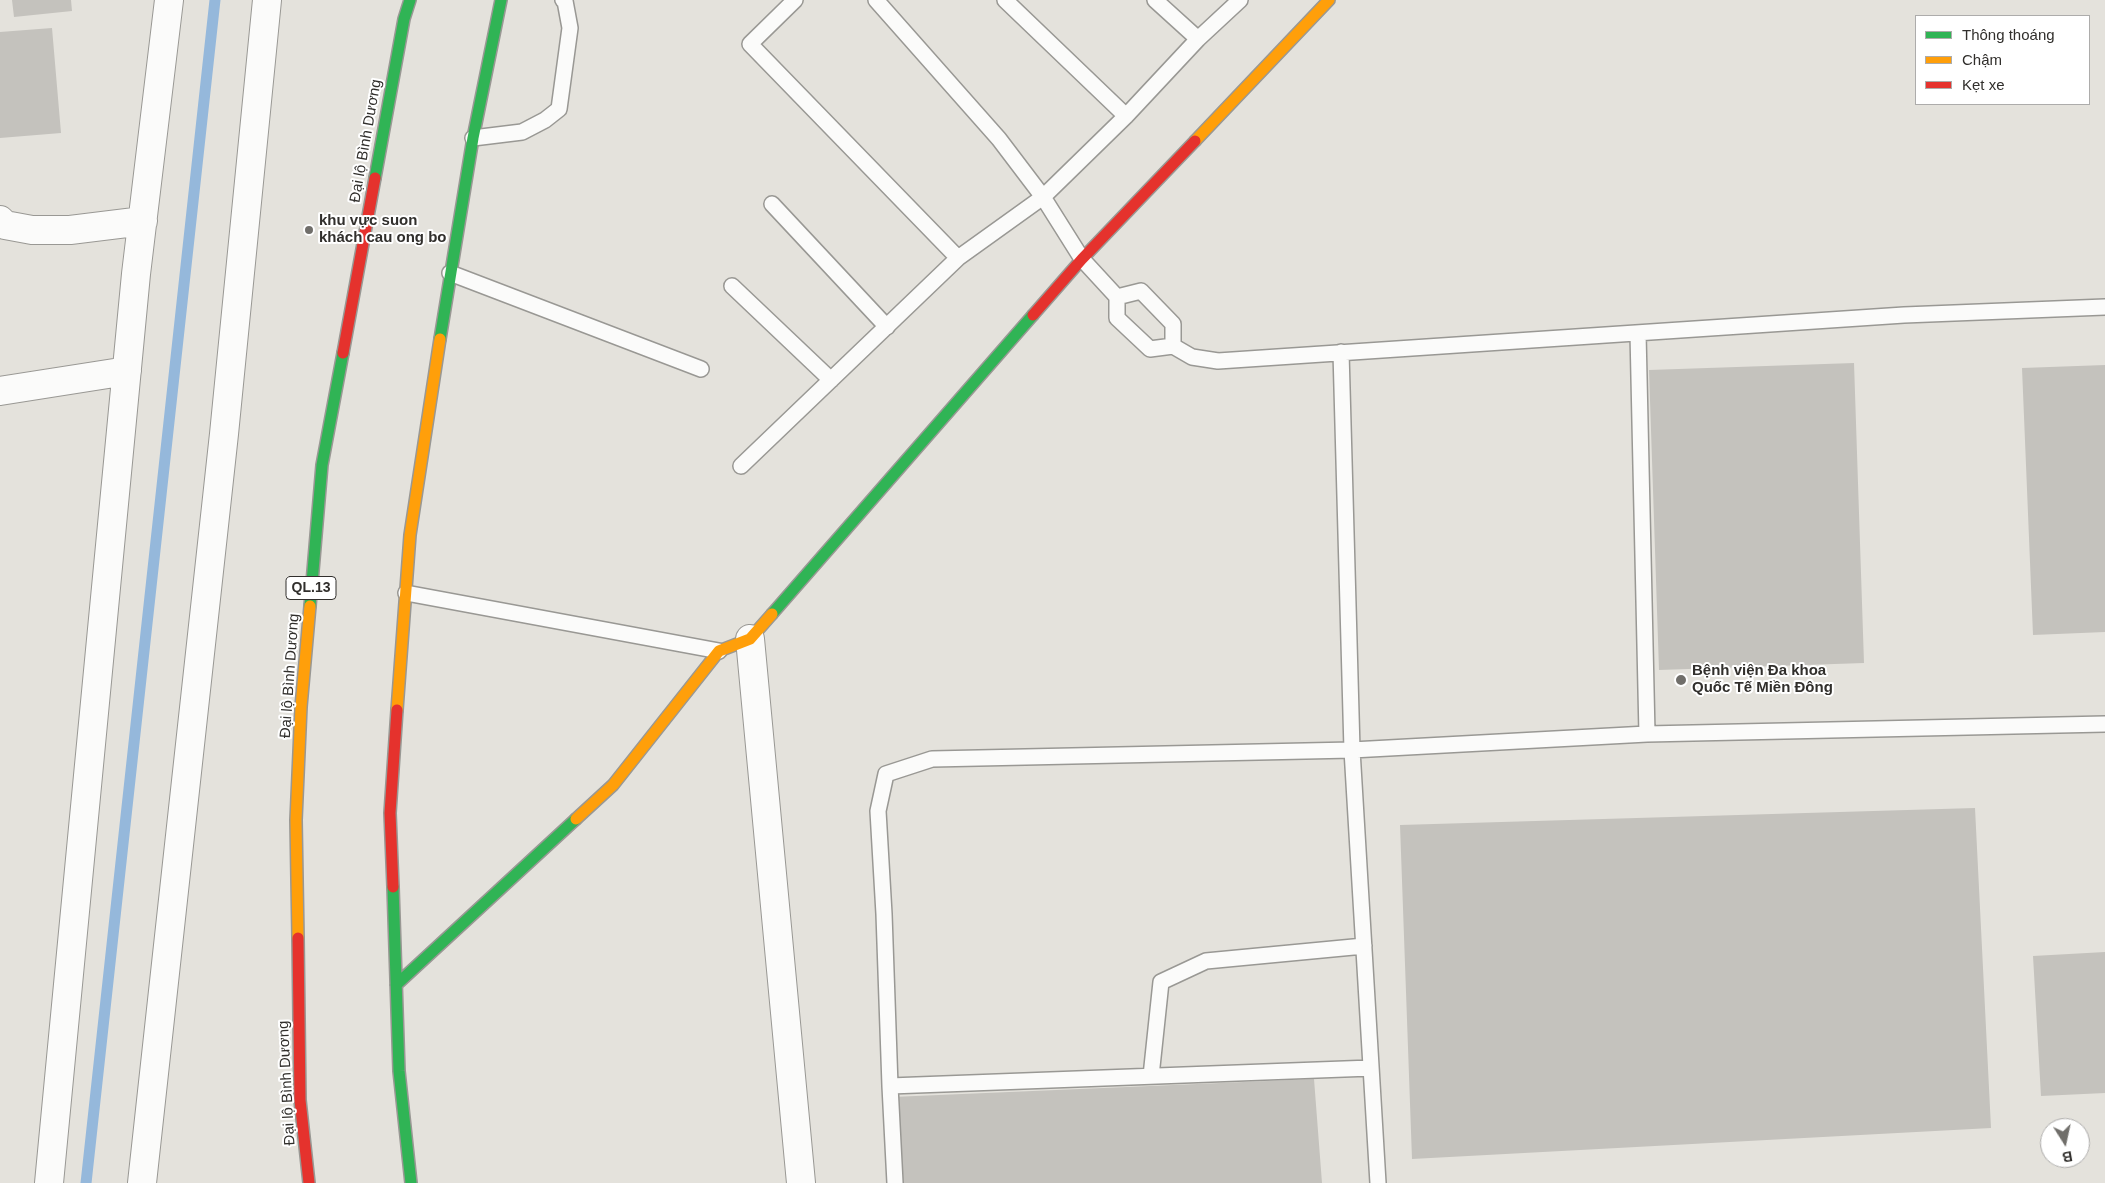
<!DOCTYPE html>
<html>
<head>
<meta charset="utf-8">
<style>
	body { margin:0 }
	#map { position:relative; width:2105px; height:1183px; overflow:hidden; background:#e4e2dc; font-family:Arial,sans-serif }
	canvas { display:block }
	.legend { position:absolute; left:1915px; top:15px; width:175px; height:90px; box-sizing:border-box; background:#fff; border:1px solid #adacab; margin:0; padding:6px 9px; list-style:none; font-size:15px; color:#312f2c }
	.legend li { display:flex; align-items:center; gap:10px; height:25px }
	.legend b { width:25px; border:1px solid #adacab }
	.north { position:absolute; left:2040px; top:1118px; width:50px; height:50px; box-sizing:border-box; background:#fff; border:1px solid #adacab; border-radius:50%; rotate:170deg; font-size:14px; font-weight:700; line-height:20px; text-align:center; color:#312f2c }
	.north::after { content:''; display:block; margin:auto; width:18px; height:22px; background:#706e6a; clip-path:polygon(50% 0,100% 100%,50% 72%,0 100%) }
</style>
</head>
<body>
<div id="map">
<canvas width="2105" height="1183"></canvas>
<ul class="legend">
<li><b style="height:6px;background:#30b455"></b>Thông thoáng</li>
<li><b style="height:6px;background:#ff9f0a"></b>Chậm</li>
<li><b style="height:6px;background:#e5322d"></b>Kẹt xe</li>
</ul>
<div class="north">B</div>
</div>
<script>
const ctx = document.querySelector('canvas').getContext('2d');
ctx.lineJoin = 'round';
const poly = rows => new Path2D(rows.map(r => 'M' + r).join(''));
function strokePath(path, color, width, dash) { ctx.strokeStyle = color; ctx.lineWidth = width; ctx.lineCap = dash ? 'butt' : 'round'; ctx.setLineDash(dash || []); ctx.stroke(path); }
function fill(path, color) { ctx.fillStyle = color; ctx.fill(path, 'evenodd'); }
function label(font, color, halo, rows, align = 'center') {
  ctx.font = font + ' Arial,sans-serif'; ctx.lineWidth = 4; ctx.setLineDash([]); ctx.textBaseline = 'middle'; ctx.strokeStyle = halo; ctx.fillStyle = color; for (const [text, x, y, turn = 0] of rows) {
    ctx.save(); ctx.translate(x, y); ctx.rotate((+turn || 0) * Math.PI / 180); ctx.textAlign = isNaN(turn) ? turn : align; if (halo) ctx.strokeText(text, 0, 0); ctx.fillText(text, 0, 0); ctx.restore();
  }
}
const stream = poly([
	[86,1183,215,0]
]);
const building = poly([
	[12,0,71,0,72,11,14,17],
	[52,28,61,133,0,138,0,32],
	[1854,363,1864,663,1659,670,1649,370],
	[2105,365,2105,632,2033,635,2022,368],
	[1975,808,1991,1128,1412,1159,1400,825],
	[2105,952,2105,1093,2041,1096,2033,956],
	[1314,1079,1322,1183,895,1183,892,1097]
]);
const lane = poly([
	[795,0,750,44,958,258],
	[876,0,999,139,1043,197,1082,259,1117,297,1117,318,1150,349,1173,346,1192,357,1218,361,1904,315,2105,307],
	[1005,0,1126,116],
	[1155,0,1198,39],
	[473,138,522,132,545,120,559,109,570,28,565,1,563,0],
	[772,204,887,327],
	[450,273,701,369],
	[732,286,831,380],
	[1117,297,1141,291,1173,324,1173,346],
	[1638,333,1647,734],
	[1341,352,1352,750,1378,1183],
	[741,466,958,258,1043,197,1126,116,1198,39,1240,0],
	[406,593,719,651],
	[1151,1076,1161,982,1206,961,1364,946],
	[890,1086,884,914,878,811,886,774,932,759,1352,750,1647,734,2105,724],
	[895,1183,890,1086,1371,1068]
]);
const street = poly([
	[0,220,5,225,32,230,70,230,143,221],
	[0,391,127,371],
	[750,639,801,1183],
	[49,1183,136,274,169,0],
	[142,1183,224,434,267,0]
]);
const fast = poly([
	[375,178,404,19,410,0],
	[440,339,473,138,501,0],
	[310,606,322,465,343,353],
	[772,614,1033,315],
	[393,887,399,1071,411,1183],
	[396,985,576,819]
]);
const slow = poly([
	[1195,141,1329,0],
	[397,710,410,535,440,339],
	[576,819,613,785,719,651,750,639,772,614],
	[298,938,296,820,301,707,310,606]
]);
const jam = poly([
	[1033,315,1082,259,1195,141],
	[343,353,375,178],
	[393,887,390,813,397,710],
	[298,938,300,1100,309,1183]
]);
const markers = [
	[309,230,5,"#706e6a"],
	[1681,680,6,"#706e6a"]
];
const shields = [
	[311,588,50]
];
const shieldNames = [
	["QL.13",311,588]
];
const streetNames = [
	["Đại lộ Bình Dương",366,141,-80],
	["Đại lộ Bình Dương",290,676,-86],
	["Đại lộ Bình Dương",287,1083,-93]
];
const poiNames = [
	["khu vực suon",319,221],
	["khách cau ong bo",319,238],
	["Bệnh viện Đa khoa",1692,671],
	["Quốc Tế Miền Đông",1692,688]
];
strokePath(stream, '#95b8db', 11);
fill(building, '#c4c2bd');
strokePath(lane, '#999894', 18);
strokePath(street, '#999894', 30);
strokePath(fast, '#999894', 14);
strokePath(slow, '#999894', 14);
strokePath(jam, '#999894', 14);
strokePath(lane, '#fbfbfa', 15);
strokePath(street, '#fbfbfa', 28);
strokePath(fast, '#30b455', 11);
strokePath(slow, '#ff9f0a', 11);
strokePath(jam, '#e5322d', 11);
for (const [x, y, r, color] of markers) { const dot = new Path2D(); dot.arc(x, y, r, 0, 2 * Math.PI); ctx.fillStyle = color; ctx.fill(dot); strokePath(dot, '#fff', 2); }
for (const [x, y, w] of shields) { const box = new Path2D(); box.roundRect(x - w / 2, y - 11.5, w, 23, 4); ctx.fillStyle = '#fff'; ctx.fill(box); strokePath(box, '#312f2c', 1); }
label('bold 14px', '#312f2c', null, shieldNames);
label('15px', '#312f2c', '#fff', streetNames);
label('bold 15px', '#312f2c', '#fff', poiNames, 'left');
</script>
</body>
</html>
